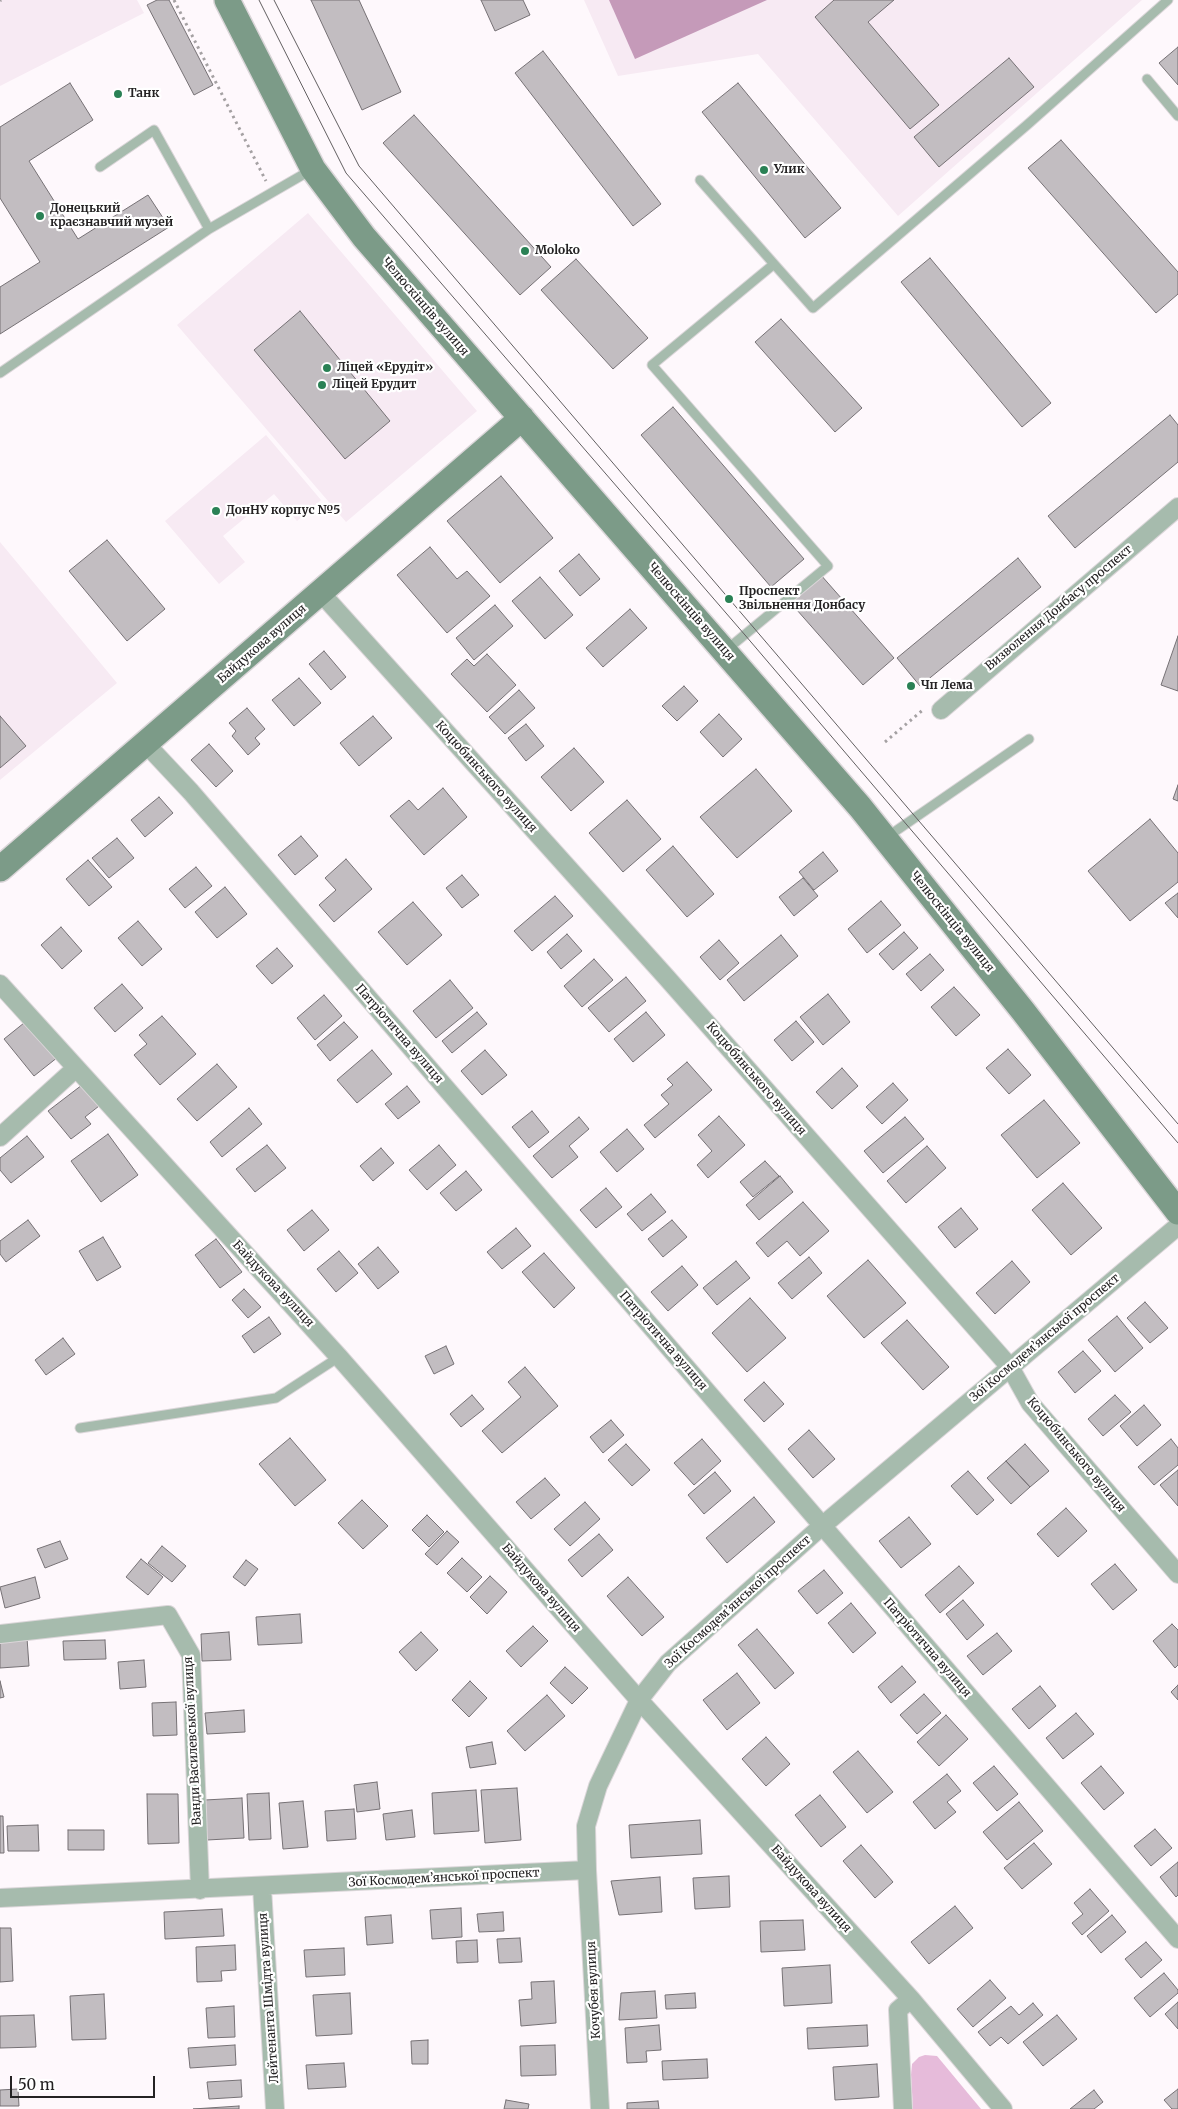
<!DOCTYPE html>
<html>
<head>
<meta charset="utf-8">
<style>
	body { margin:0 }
	#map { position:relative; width:1178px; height:2109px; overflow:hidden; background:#fef8fc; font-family:Merriweather,serif }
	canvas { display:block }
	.scale { position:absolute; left:10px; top:2076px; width:145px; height:22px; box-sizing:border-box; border:2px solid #242223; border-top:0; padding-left:6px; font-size:15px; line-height:18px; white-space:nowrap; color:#242223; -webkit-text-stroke:4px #fff; paint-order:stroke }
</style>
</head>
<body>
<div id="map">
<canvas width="1178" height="2109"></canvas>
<div class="scale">50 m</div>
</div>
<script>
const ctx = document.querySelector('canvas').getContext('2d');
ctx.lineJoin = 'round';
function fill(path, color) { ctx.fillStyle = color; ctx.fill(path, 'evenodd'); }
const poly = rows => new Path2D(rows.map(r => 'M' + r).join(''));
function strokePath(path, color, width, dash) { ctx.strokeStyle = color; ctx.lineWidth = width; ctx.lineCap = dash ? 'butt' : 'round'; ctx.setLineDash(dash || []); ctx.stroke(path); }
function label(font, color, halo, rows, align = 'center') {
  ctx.font = font + ' Merriweather,serif'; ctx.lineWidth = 4.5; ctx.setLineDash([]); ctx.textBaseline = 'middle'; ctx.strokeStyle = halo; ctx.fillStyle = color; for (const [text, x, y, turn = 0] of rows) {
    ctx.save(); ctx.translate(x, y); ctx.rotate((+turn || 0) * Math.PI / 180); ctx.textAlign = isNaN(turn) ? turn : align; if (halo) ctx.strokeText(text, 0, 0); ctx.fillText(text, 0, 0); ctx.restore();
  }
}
const built = poly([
	[0,0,137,0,144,13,0,86],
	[584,0,1142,0,898,216,758,54,618,76],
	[308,213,477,411,346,522,177,325],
	[266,435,321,500,297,521,274,494,223,536,245,562,219,584,165,521],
	[0,542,117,683,0,780]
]);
const green = poly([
	[925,2055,937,2056,981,2109,913,2109,911,2075,912,2064,919,2057]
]);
const water = poly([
	[609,0,767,0,635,59]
]);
const building = poly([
	[157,0,169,0,213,85,194,95,147,5,157,0],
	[311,0,359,0,401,92,362,110,311,0],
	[481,0,523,0,530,15,495,31,481,0],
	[834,0,894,0,868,22,939,105,910,129,815,17,834,0],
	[1178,47,1178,85,1159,63,1178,47],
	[543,51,661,204,633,226,515,73,543,51],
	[1009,58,1034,87,939,167,914,137,1009,58],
	[70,83,93,120,29,161,78,239,148,195,169,227,0,334,0,287,40,262,0,198,0,127,70,83],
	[738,83,841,208,805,238,702,112,738,83],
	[414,115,551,267,520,295,383,143,414,115],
	[1061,140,1178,272,1178,294,1156,313,1028,168,1061,140],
	[930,258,1051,403,1022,427,901,282,930,258],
	[576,259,648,338,613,369,541,290,576,259],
	[300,311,390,421,345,459,254,350,300,311],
	[781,319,862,408,835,432,755,342,781,319],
	[673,407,804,559,771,587,641,435,673,407],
	[1170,415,1178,425,1178,462,1075,548,1048,516,1170,415],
	[501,476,553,538,500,583,447,521,501,476],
	[107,540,165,609,127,641,69,571,107,540],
	[430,547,457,579,467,571,490,596,447,633,397,575,430,547],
	[579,554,600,579,580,596,559,571,579,554],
	[1018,558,1041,587,920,686,897,658,1018,558],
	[820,574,894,658,863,685,789,601,820,574],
	[540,577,573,615,545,639,512,601,540,577],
	[495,605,513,626,474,660,456,638,495,605],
	[630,609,647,628,603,667,586,648,630,609],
	[1178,636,1178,691,1161,685,1178,636],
	[324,651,346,677,331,690,309,664,324,651],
	[487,654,516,685,487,712,451,674,467,659,474,666,487,654],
	[299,678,321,703,294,726,272,700,299,678],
	[684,686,698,701,677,721,662,706,684,686],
	[519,690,535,708,505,734,489,717,519,690],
	[247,708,265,729,255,738,260,744,248,755,232,736,236,731,229,723,247,708],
	[719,714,742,739,723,757,700,732,719,714],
	[0,716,26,746,0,768,0,716],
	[373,716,392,738,359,766,340,743,373,716],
	[526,724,544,746,526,761,508,738,526,724],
	[209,744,233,771,216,787,191,760,209,744],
	[574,748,604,782,571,811,541,777,574,748],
	[756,769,792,811,737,858,700,817,756,769],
	[1178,785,1178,801,1173,799,1178,785],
	[443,788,467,817,424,855,390,816,409,800,418,810,443,788],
	[159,797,173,813,145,837,131,820,159,797],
	[627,800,661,839,623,872,589,833,627,800],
	[1150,819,1178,853,1178,882,1130,921,1088,871,1150,819],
	[301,836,318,856,295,875,278,855,301,836],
	[117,838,134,858,109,878,92,858,117,838],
	[673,846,714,894,687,917,646,870,673,846],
	[823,852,838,871,814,890,799,872,823,852],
	[346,859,372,889,334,922,319,905,336,890,325,878,346,859],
	[88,860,112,887,89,906,66,879,88,860],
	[196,867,212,886,185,908,169,889,196,867],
	[462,875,479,895,462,908,446,888,462,875],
	[803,878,818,896,794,916,779,897,803,878],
	[225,887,247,914,217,938,195,912,225,887],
	[1178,893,1178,918,1165,903,1178,893],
	[555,896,573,916,532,951,514,931,555,896],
	[881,901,901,925,867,953,848,929,881,901],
	[413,902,442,935,407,965,378,932,413,902],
	[138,921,162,949,142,966,118,938,138,921],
	[61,927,82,951,62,969,41,945,61,927],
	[904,932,918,948,893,970,879,954,904,932],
	[567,934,582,951,561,969,547,952,567,934],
	[781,935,798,956,744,1001,727,980,781,935],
	[719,940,739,963,720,980,700,957,719,940],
	[277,948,293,966,272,984,256,966,277,948],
	[930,954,944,970,921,991,906,974,930,954],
	[594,959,613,980,582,1007,564,986,594,959],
	[626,977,646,1001,609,1032,588,1008,626,977],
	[450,980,473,1008,436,1038,413,1011,450,980],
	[122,984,143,1008,115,1032,94,1008,122,984],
	[954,987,980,1015,956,1036,931,1007,954,987],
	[828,994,850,1022,823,1045,800,1017,828,994],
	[324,995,342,1016,315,1040,297,1018,324,995],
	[477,1012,487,1024,452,1053,442,1041,477,1012],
	[646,1012,665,1035,633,1062,614,1039,646,1012],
	[162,1016,196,1054,160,1085,134,1055,147,1044,139,1035,162,1016],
	[29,1019,58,1057,34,1076,4,1039,29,1019],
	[796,1021,814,1042,792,1061,774,1040,796,1021],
	[344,1022,358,1037,330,1061,317,1045,344,1022],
	[1008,1049,1031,1075,1009,1094,986,1068,1008,1049],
	[372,1050,392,1074,357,1103,337,1080,372,1050],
	[485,1050,507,1075,482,1095,461,1071,485,1050],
	[687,1062,712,1090,655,1138,644,1125,669,1104,661,1095,673,1085,667,1079,687,1062],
	[217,1064,237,1087,197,1121,177,1099,217,1064],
	[842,1068,858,1086,832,1109,816,1092,842,1068],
	[893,1083,908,1100,882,1124,866,1107,893,1083],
	[82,1085,99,1106,85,1117,91,1124,71,1139,48,1111,82,1085],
	[407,1086,420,1102,398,1119,385,1104,407,1086],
	[1044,1100,1080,1143,1037,1178,1001,1135,1044,1100],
	[249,1108,262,1124,222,1157,210,1142,249,1108],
	[532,1111,549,1132,529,1148,512,1127,532,1111],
	[719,1116,745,1145,708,1178,697,1165,712,1151,698,1135,719,1116],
	[579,1117,589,1129,569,1146,578,1157,552,1178,533,1156,579,1117],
	[905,1117,924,1139,883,1173,864,1151,905,1117],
	[627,1129,644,1149,617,1172,600,1152,627,1129],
	[108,1134,138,1175,101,1202,71,1161,108,1134],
	[27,1136,44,1157,11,1183,0,1170,0,1158,27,1136],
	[267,1145,286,1168,255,1192,236,1169,267,1145],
	[439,1145,456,1165,427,1190,409,1170,439,1145],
	[927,1146,946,1168,906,1203,887,1181,927,1146],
	[381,1148,394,1163,373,1181,360,1166,381,1148],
	[765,1161,779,1176,753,1197,740,1182,765,1161],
	[466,1171,482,1190,456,1211,440,1193,466,1171],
	[780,1176,793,1192,759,1220,746,1205,780,1176],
	[1063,1183,1102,1228,1071,1255,1032,1210,1063,1183],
	[606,1188,622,1207,596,1228,580,1210,606,1188],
	[651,1194,666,1212,642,1231,627,1214,651,1194],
	[803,1202,829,1231,800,1256,787,1241,768,1257,756,1243,803,1202],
	[961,1208,978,1229,955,1248,938,1227,961,1208],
	[312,1210,329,1230,304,1251,287,1230,312,1210],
	[28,1220,40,1236,6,1262,0,1254,0,1241,28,1220],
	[672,1220,687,1237,663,1257,648,1239,672,1220],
	[516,1228,531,1246,502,1269,487,1252,516,1228],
	[103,1237,121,1267,97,1281,79,1251,103,1237],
	[216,1239,242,1272,220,1288,195,1255,216,1239],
	[378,1247,399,1272,378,1289,358,1264,378,1247],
	[339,1251,358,1273,336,1292,317,1269,339,1251],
	[544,1253,575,1288,554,1308,522,1272,544,1253],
	[809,1257,822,1273,792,1299,778,1283,809,1257],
	[868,1260,906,1303,864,1338,827,1296,868,1260],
	[736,1261,750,1278,717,1305,703,1288,736,1261],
	[1012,1261,1030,1282,995,1314,976,1293,1012,1261],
	[682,1266,698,1285,668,1311,651,1292,682,1266],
	[244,1289,261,1307,248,1318,232,1300,244,1289],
	[750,1298,786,1338,747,1372,712,1333,750,1298],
	[1145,1302,1168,1328,1150,1343,1127,1318,1145,1302],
	[1117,1316,1143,1348,1115,1372,1088,1340,1117,1316],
	[269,1317,281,1334,254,1353,242,1336,269,1317],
	[907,1320,949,1367,923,1390,881,1343,907,1320],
	[63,1338,75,1354,46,1375,35,1360,63,1338],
	[446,1346,454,1364,434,1374,425,1356,446,1346],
	[1083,1351,1101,1371,1075,1393,1058,1372,1083,1351],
	[525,1367,558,1406,502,1453,482,1431,521,1397,508,1382,525,1367],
	[764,1382,784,1404,764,1422,744,1400,764,1382],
	[472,1395,484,1409,461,1427,450,1414,472,1395],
	[1115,1395,1131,1412,1103,1436,1088,1419,1115,1395],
	[1144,1405,1161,1425,1137,1446,1120,1426,1144,1405],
	[611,1420,624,1435,603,1453,590,1437,611,1420],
	[809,1430,835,1459,813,1478,788,1449,809,1430],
	[290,1438,326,1480,295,1506,259,1464,290,1438],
	[702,1439,721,1461,694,1485,674,1463,702,1439],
	[1171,1439,1178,1448,1178,1465,1154,1485,1138,1467,1171,1439],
	[626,1444,650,1470,632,1486,608,1460,626,1444],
	[1025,1444,1049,1471,1030,1487,1006,1461,1025,1444],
	[1006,1461,1030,1487,1011,1504,987,1478,1006,1461],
	[1178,1470,1178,1506,1160,1485,1178,1470],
	[968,1471,994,1500,977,1515,951,1486,968,1471],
	[715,1472,731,1491,704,1514,688,1495,715,1472],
	[545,1478,560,1495,531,1519,516,1502,545,1478],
	[754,1497,775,1522,727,1563,706,1538,754,1497],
	[362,1500,388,1526,363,1549,338,1523,362,1500],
	[585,1502,600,1519,570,1546,554,1529,585,1502],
	[1066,1508,1087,1531,1058,1557,1037,1534,1066,1508],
	[427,1515,444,1532,429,1547,412,1530,427,1515],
	[909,1517,931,1544,901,1568,879,1541,909,1517],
	[447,1531,459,1542,437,1565,425,1554,447,1531],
	[599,1534,613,1550,582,1577,568,1560,599,1534],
	[60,1541,68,1559,45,1568,37,1549,60,1541],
	[162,1546,186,1566,172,1582,148,1563,162,1546],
	[462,1558,482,1577,467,1592,447,1573,462,1558],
	[141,1559,163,1577,148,1595,126,1577,141,1559],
	[246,1560,258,1569,245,1586,233,1577,246,1560],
	[1115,1564,1137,1590,1113,1610,1091,1584,1115,1564],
	[959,1566,974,1583,940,1613,925,1595,959,1566],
	[824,1570,843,1593,817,1614,798,1591,824,1570],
	[490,1576,507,1592,487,1614,470,1597,490,1576],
	[35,1577,40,1598,5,1608,0,1587,35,1577],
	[628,1577,664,1617,642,1636,607,1596,628,1577],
	[963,1600,984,1625,967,1640,946,1614,963,1600],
	[851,1603,876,1633,853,1653,828,1623,851,1603],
	[300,1614,302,1643,258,1645,256,1617,300,1614],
	[1172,1624,1178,1630,1178,1665,1175,1668,1153,1641,1172,1624],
	[533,1626,548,1641,521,1667,506,1651,533,1626],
	[757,1629,794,1673,775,1689,738,1645,757,1629],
	[229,1632,231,1660,202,1661,201,1634,229,1632],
	[421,1632,438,1650,416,1671,399,1652,421,1632],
	[997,1633,1012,1651,983,1675,967,1656,997,1633],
	[27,1638,29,1666,0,1668,0,1640,27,1638],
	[105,1640,106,1659,64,1660,63,1641,105,1640],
	[144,1660,146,1687,120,1689,118,1662,144,1660],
	[902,1666,916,1682,891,1703,878,1687,902,1666],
	[565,1667,588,1688,572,1704,550,1683,565,1667],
	[737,1673,760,1703,727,1730,703,1700,737,1673],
	[0,1681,4,1697,0,1698,0,1681],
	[470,1681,487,1698,469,1717,452,1700,470,1681],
	[1178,1685,1178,1700,1171,1692,1178,1685],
	[1040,1686,1056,1706,1029,1729,1012,1709,1040,1686],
	[924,1694,941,1713,917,1734,900,1715,924,1694],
	[547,1695,565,1716,525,1751,507,1731,547,1695],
	[176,1702,177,1735,153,1736,152,1703,176,1702],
	[244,1710,245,1732,207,1734,205,1713,244,1710],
	[1076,1713,1094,1734,1063,1759,1046,1738,1076,1713],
	[946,1715,968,1739,939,1766,917,1742,946,1715],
	[766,1737,790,1764,766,1786,742,1759,766,1737],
	[492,1742,496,1764,470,1768,466,1747,492,1742],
	[858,1751,893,1792,867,1813,833,1772,858,1751],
	[994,1766,1018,1794,997,1811,973,1783,994,1766],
	[1101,1766,1124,1793,1104,1810,1081,1783,1101,1766],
	[947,1774,961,1791,947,1802,956,1812,935,1829,913,1802,947,1774],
	[377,1782,380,1809,357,1812,354,1785,377,1782],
	[517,1788,521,1840,485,1843,481,1790,517,1788],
	[476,1790,479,1831,434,1834,432,1793,476,1790],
	[269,1793,271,1839,249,1840,247,1794,269,1793],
	[147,1794,178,1794,179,1843,148,1844,147,1794],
	[820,1795,846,1827,821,1847,795,1815,820,1795],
	[242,1798,244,1838,207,1840,205,1800,242,1798],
	[303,1801,308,1847,283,1849,279,1803,303,1801],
	[1019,1802,1043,1831,1007,1860,983,1832,1019,1802],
	[354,1809,356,1839,327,1841,325,1811,354,1809],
	[412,1810,415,1837,386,1840,383,1814,412,1810],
	[0,1816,3,1816,4,1853,0,1853,0,1816],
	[700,1820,702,1854,631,1858,629,1825,700,1820],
	[38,1825,39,1851,8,1851,7,1826,38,1825],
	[1155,1829,1172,1848,1151,1866,1134,1846,1155,1829],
	[68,1830,104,1830,104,1850,68,1850,68,1830],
	[1034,1843,1052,1864,1022,1889,1004,1868,1034,1843],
	[861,1845,893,1882,875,1898,843,1861,861,1845],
	[1178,1862,1178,1895,1176,1897,1160,1877,1178,1862],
	[729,1876,730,1907,695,1909,693,1878,729,1876],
	[660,1877,662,1912,619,1915,611,1881,660,1877],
	[1090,1889,1109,1911,1082,1935,1072,1923,1083,1914,1074,1903,1090,1889],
	[955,1906,973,1928,929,1964,911,1942,955,1906],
	[461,1908,462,1937,432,1939,430,1910,461,1908],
	[222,1909,224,1936,165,1939,164,1912,222,1909],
	[503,1912,504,1931,479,1932,477,1914,503,1912],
	[391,1915,393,1943,367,1945,365,1917,391,1915],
	[1112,1915,1126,1932,1101,1953,1087,1936,1112,1915],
	[803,1920,805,1950,761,1952,760,1921,803,1920],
	[0,1928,11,1928,13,1981,0,1982,0,1928],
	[520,1938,522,1962,499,1963,497,1939,520,1938],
	[477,1940,478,1962,457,1963,456,1941,477,1940],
	[1146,1942,1162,1960,1141,1978,1125,1959,1146,1942],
	[235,1945,236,1970,221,1971,222,1981,197,1982,196,1947,235,1945],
	[344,1948,345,1975,306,1977,304,1950,344,1948],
	[830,1965,832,2003,784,2006,782,1968,830,1965],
	[1164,1973,1178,1990,1178,1993,1150,2017,1134,1998,1164,1973],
	[990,1980,1006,1998,973,2027,957,2009,990,1980],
	[554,1981,556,2023,521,2026,519,2000,532,1999,531,1982,554,1981],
	[655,1991,657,2018,619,2020,621,1993,655,1991],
	[350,1993,352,2034,316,2036,313,1995,350,1993],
	[695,1993,696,2008,666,2009,665,1995,695,1993],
	[104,1994,106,2039,72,2040,70,1996,104,1994],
	[1178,2002,1178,2029,1165,2014,1178,2002],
	[1033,2003,1043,2015,1008,2044,1001,2037,990,2046,978,2032,1011,2006,1019,2015,1033,2003],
	[234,2006,235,2037,208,2038,206,2008,234,2006],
	[34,2015,36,2047,0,2048,0,2016,34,2015],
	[1057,2015,1077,2039,1043,2066,1023,2042,1057,2015],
	[659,2025,661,2050,646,2051,647,2062,627,2063,625,2028,659,2025],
	[867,2025,868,2046,808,2049,807,2028,867,2025],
	[428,2040,428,2064,412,2064,411,2041,428,2040],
	[235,2045,236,2065,190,2068,188,2048,235,2045],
	[555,2045,556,2075,521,2076,520,2046,555,2045],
	[707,2059,708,2078,663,2080,662,2061,707,2059],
	[344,2063,346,2087,308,2089,306,2065,344,2063],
	[877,2064,879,2097,835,2100,833,2067,877,2064],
	[241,2080,242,2097,209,2099,207,2082,241,2080],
	[18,2089,19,2106,0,2106,0,2090,18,2089],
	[1178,2089,1178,2109,1172,2109,1164,2100,1178,2089],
	[1094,2090,1103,2102,1094,2109,1070,2109,1094,2090],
	[506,2100,529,2104,528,2109,504,2109,506,2100],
	[658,2101,659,2109,627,2109,627,2103,658,2101],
	[239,2106,239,2109,193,2109,239,2106]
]);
const path = poly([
	[174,0,266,181],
	[0,1,1,0],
	[885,742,924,709]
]);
const service = poly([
	[1147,79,1178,116],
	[100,167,154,130,209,229,311,170],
	[700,180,774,264],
	[0,373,209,229],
	[725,651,828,566,652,365,774,264,813,308,1027,125,1168,0],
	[887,837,1029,739],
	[80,1428,276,1398,339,1357]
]);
const minor = poly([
	[321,593,667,978,1010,1367,1030,1403,1178,1574],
	[941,710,1178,507],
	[146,744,191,792,1178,1939],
	[0,984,339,1357,639,1700,911,1999,1003,2109],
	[0,1137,75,1069],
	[0,1634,168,1615,191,1655,200,1890],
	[587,1870,600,2109],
	[262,1887,275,2109],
	[0,1898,587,1870,586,1826,598,1786,639,1700,668,1663,822,1526,1178,1226],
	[903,2109,898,2010,911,1999]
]);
const secondary = poly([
	[227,0,313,169,364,237,860,807,1023,1011,1178,1212],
	[0,869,522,418]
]);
const tram = poly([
	[259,0,346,173,745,635,1178,1143],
	[274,0,359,166,1178,1124]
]);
const markers = [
	[118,94,5,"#2a8155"],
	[764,170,5,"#2a8155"],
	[40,216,5,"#2a8155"],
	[525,251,5,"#2a8155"],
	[327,368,5,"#2a8155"],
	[322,385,5,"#2a8155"],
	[216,511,5,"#2a8155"],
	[729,599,5,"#2a8155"],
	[911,686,5,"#2a8155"]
];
const poiNames = [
	["Танк",128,94],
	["Улик",774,170],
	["Донецький",50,209],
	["краєзнавчий музей",50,223],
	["Moloko",535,251],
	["Ліцей «Ерудіт»",337,368],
	["Ліцей Ерудит",332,385],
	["ДонНУ корпус №5",226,511],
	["Проспект",739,592],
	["Звільнення Донбасу",739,606],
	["Чп Лема",921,686]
];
const streetNames = [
	["Челюскінців вулиця",425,307,49],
	["Визволення Донбасу проспект",1059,608,-40],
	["Челюскінців вулиця",691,612,49],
	["Байдукова вулиця",262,644,-41],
	["Коцюбинського вулиця",486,777,48],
	["Челюскінців вулиця",952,922,51],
	["Патріотична вулиця",399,1034,49],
	["Коцюбинського вулиця",756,1079,49],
	["Байдукова вулиця",273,1284,47],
	["Зої Космодем’янської проспект",1045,1338,-40],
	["Патріотична вулиця",663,1341,49],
	["Коцюбинського вулиця",1076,1455,50],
	["Байдукова вулиця",541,1588,49],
	["Зої Космодем’янської проспект",738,1602,-42],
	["Патріотична вулиця",927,1648,49],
	["Ванди Василевської вулиця",193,1741,-93],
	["Зої Космодем’янської проспект",444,1878,-3],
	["Байдукова вулиця",811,1889,48],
	["Кочубея вулиця",594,1990,-93],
	["Лейтенанта Шмідта вулиця",269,1998,-94]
];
fill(built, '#f7eaf3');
fill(green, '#e6bbda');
fill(water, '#c59ab9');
fill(building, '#c2bdc1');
strokePath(building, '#767175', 1);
strokePath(service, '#dbd6d9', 11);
strokePath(minor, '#dbd6d9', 20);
strokePath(secondary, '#dbd6d9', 28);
strokePath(path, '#a5a1a3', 3, [2.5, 4]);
strokePath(service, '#a6bbad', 9);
strokePath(minor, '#a6bbad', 18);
strokePath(secondary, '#7c9b88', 25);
strokePath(tram, '#625f61', 1);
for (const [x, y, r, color] of markers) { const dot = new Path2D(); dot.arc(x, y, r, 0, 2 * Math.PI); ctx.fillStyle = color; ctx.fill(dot); strokePath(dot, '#fff', 2); }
label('bold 12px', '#242223', '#fff', poiNames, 'left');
label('12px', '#242223', '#fff', streetNames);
</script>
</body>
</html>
